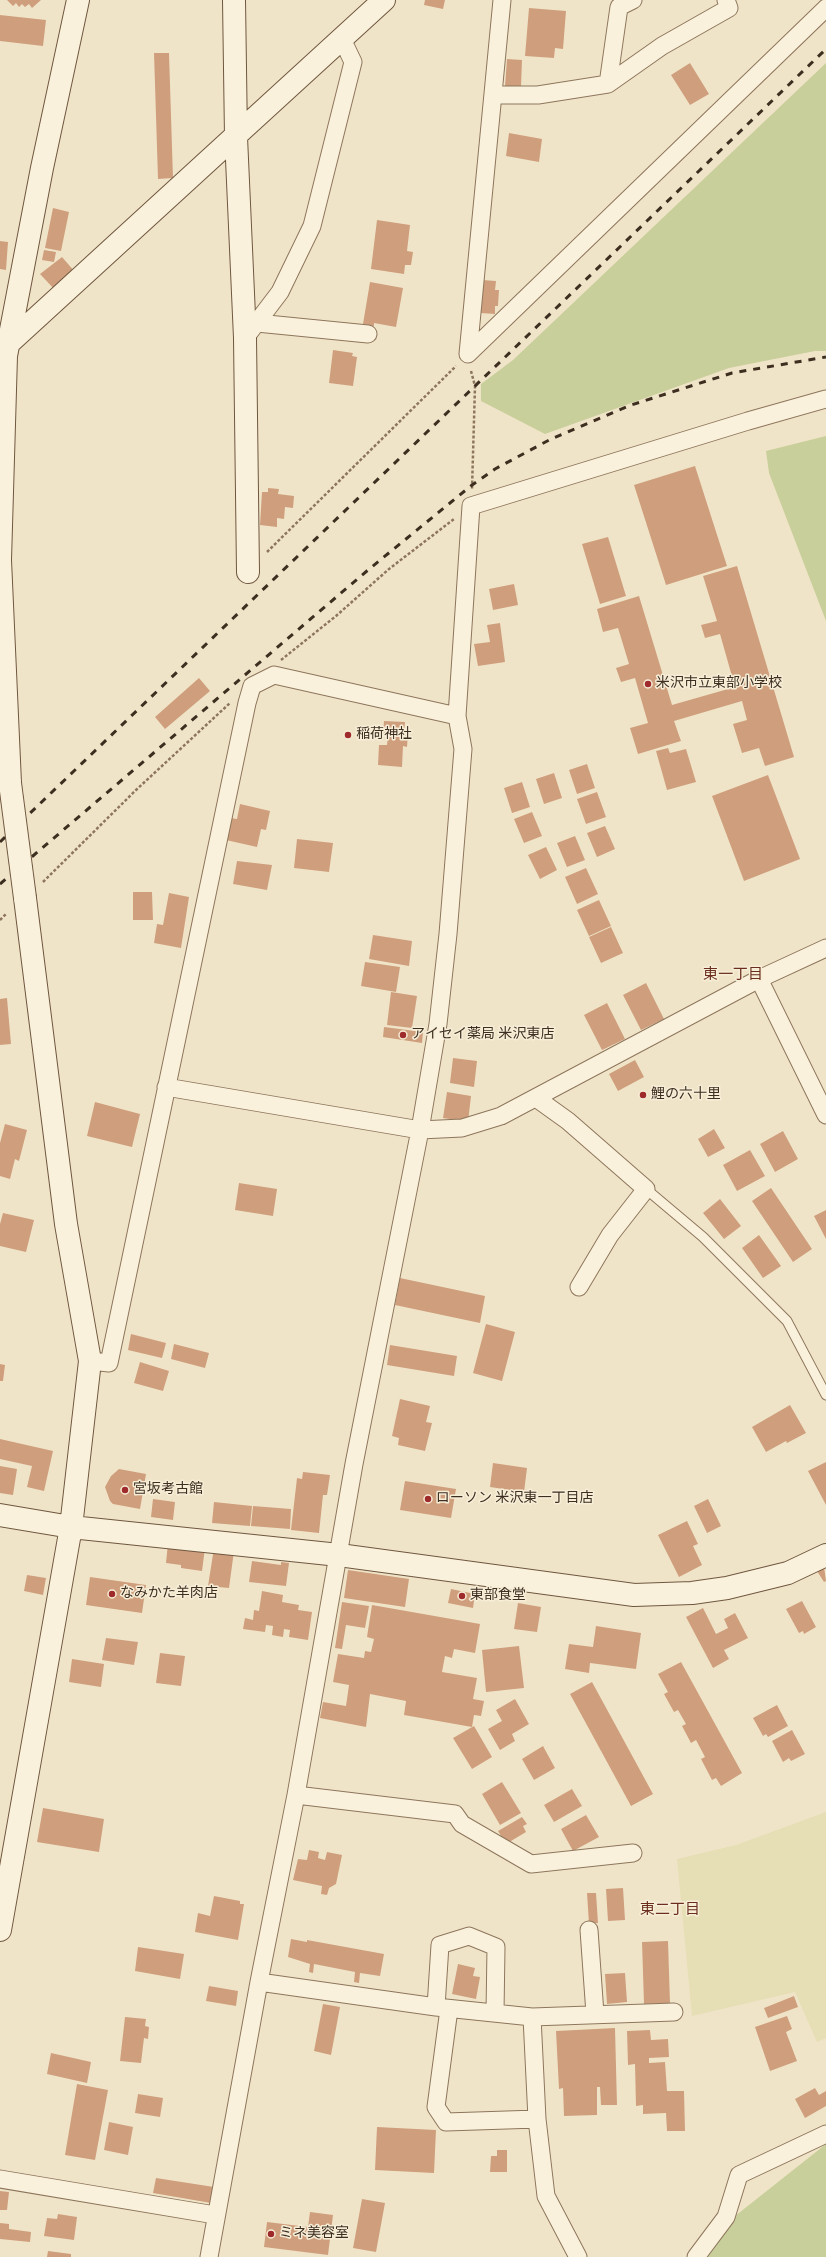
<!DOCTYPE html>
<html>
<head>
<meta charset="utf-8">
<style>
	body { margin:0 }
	canvas { display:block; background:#f0e4c8 }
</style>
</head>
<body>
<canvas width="826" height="2257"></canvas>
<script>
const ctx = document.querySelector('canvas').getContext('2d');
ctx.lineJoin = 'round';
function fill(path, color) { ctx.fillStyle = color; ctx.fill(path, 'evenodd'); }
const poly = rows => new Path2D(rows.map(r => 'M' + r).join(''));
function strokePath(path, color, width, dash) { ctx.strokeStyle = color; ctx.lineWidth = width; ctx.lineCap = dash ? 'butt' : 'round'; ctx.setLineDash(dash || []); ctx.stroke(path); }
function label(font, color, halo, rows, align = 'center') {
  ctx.font = font + ' Spectral,"Noto Sans JP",serif'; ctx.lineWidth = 3; ctx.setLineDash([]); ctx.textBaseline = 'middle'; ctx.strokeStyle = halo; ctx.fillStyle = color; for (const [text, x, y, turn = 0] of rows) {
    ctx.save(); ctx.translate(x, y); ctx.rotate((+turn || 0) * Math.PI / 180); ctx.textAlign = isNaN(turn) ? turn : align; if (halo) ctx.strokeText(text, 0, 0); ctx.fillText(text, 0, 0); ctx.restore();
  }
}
const farmland = poly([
	[826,1812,826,2038,817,2042,795,1992,692,2016,677,1859,736,1845]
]);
const green = poly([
	[826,63,826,351,815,351,729,368,545,434,481,401,481,384,513,360],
	[826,436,826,621,769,473,766,451],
	[826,2144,826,2257,701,2257,725,2224]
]);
const building = poly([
	[7,0,41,0,32,8,29,4,25,7,22,4,19,7,16,3,13,6],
	[425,0,445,0,443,9,424,5],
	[529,8,566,11,563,49,555,48,554,58,525,56],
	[0,15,46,20,43,46,0,41],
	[154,53,169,53,173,178,158,179],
	[507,59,522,60,521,87,505,86],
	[690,63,709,94,690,105,671,75],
	[509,133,542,139,539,162,506,156],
	[53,208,69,212,61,251,45,248],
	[377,220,410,225,407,251,413,252,411,265,405,265,404,274,371,269],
	[0,241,8,242,6,270,0,269],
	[44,250,56,252,54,262,42,260],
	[62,257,75,272,55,290,40,274],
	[482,280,496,281,495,290,499,290,498,306,495,306,495,314,480,313],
	[370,282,403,288,396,327,374,323,374,326,363,324],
	[333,350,353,353,352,356,357,357,353,386,329,383],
	[695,466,727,566,666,585,634,485],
	[268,488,279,489,278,494,294,496,293,508,285,507,284,519,277,518,277,527,260,525,262,492,268,492],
	[608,537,626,596,600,604,582,544],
	[737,566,794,757,765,766,759,748,742,753,733,724,747,720,742,701,674,721,681,741,638,754,630,728,648,723,635,678,621,682,616,668,629,664,618,628,603,632,597,609,639,596,672,705,735,687,720,634,705,638,701,625,717,621,703,576],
	[514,584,518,605,493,610,489,589],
	[500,623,505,662,478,666,474,644,490,642,487,625],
	[199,678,210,691,165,729,155,717],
	[384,721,405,722,404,733,408,733,407,747,403,746,402,767,378,765,379,745,387,745,388,736,383,735],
	[668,748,670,753,686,749,696,782,667,790,656,751],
	[587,764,595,788,577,794,569,770],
	[554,773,562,798,544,804,536,779],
	[768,775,800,859,744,881,712,796],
	[522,782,530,807,512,813,504,788],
	[597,792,606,817,586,824,577,799],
	[240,804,270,811,266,830,261,829,257,847,226,840,231,818,237,819],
	[532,812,542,836,524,843,514,819],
	[605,826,615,849,597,857,587,833],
	[575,836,585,860,567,867,557,843],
	[297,839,333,843,329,872,294,868],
	[546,847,557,870,540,879,528,855],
	[237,861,272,865,267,890,233,884],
	[586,868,598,894,577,904,565,877],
	[133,892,152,892,153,920,133,920],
	[169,893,189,897,181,948,154,943,157,924,163,925],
	[599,900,611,926,589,936,577,910],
	[611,927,623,953,601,963,589,937],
	[373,935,412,941,409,966,369,959],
	[365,962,400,967,396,992,361,986],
	[646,983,664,1019,641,1030,623,995],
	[391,992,417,996,412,1028,387,1025],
	[7,998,11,1044,0,1045,0,999],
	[607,1003,625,1039,602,1050,584,1015],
	[384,1027,423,1032,422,1043,383,1037],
	[453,1058,477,1061,474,1087,450,1083],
	[635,1060,644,1077,618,1091,609,1074],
	[447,1092,471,1096,468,1122,443,1118],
	[95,1102,140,1114,132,1147,87,1136],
	[5,1124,27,1130,19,1161,15,1159,10,1179,0,1176,0,1143],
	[714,1129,725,1148,708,1157,698,1139],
	[783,1131,798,1159,775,1172,760,1144],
	[750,1150,765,1176,737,1191,723,1165],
	[239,1183,277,1189,273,1216,235,1210],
	[771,1188,812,1249,793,1262,752,1201],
	[720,1199,741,1226,724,1239,703,1213],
	[826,1210,826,1239,814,1216],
	[3,1213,34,1220,26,1252,0,1246,0,1224],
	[759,1235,781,1266,763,1278,742,1248],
	[400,1278,485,1296,480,1323,395,1305],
	[486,1324,515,1332,502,1381,473,1373],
	[131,1334,166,1343,162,1358,128,1350],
	[174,1344,209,1353,205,1368,171,1359],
	[390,1345,457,1356,454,1376,387,1365],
	[140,1362,169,1371,163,1391,134,1383],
	[0,1364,5,1365,3,1381,0,1381],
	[400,1399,430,1406,426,1422,432,1423,425,1451,398,1445,399,1438,392,1436],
	[790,1405,806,1433,787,1443,786,1441,766,1452,752,1427],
	[0,1439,53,1451,44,1491,27,1487,32,1466,0,1459],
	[826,1462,826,1505,808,1471],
	[493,1463,527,1468,524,1492,490,1487],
	[0,1466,17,1469,13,1495,0,1493],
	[119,1469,146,1474,140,1509,113,1504,110,1501,105,1487,111,1476],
	[303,1472,330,1475,327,1495,323,1495,319,1533,291,1530,297,1478,302,1479],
	[405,1481,456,1489,451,1518,400,1510],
	[153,1499,175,1502,173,1520,151,1517],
	[708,1499,721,1526,707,1533,694,1506],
	[214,1502,252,1506,250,1526,212,1523],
	[253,1506,291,1509,290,1529,251,1526],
	[687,1521,698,1544,693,1546,702,1565,679,1577,658,1535],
	[168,1543,205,1548,202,1571,181,1568,181,1565,166,1563],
	[214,1548,234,1551,229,1588,208,1586],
	[252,1561,281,1565,281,1562,289,1563,286,1586,249,1582],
	[824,1567,826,1581,824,1582,817,1571],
	[348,1570,409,1579,405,1607,344,1598],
	[27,1575,46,1578,43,1595,24,1591],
	[90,1577,146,1585,142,1613,86,1605],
	[451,1589,475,1594,473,1608,448,1603],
	[262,1591,283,1595,282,1602,299,1605,298,1610,312,1612,308,1640,289,1637,290,1630,284,1629,283,1637,272,1635,273,1626,266,1625,265,1632,243,1629,245,1618,253,1620,254,1610,259,1611],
	[802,1601,816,1627,804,1634,803,1631,799,1633,786,1609],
	[342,1602,369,1606,365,1628,346,1625,342,1649,335,1648],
	[518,1603,541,1607,537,1632,514,1629],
	[372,1605,480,1624,475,1653,454,1649,452,1658,445,1656,442,1672,477,1678,473,1699,484,1701,481,1716,474,1715,472,1727,404,1715,406,1701,370,1694,366,1727,320,1718,323,1702,346,1706,349,1685,333,1682,338,1654,364,1658,365,1651,371,1652,374,1639,367,1637],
	[703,1608,716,1634,728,1628,724,1619,735,1613,748,1638,724,1650,729,1659,713,1668,686,1617],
	[596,1626,641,1633,636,1669,590,1663,589,1673,565,1669,569,1644,593,1647],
	[106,1638,138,1642,134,1665,102,1660],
	[519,1646,524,1688,486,1692,482,1650],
	[160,1653,185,1656,181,1686,156,1683],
	[72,1659,104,1664,101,1687,69,1682],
	[681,1662,742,1773,721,1786,716,1778,712,1780,701,1759,705,1757,696,1740,691,1743,682,1726,686,1724,678,1710,674,1712,664,1694,668,1692,658,1674],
	[592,1682,653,1794,631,1806,570,1694],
	[515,1699,529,1724,512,1734,515,1741,500,1750,488,1729,502,1721,496,1710],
	[777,1705,788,1726,768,1737,766,1734,763,1736,753,1718],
	[474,1726,492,1757,472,1769,453,1738],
	[792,1730,805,1754,791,1761,789,1758,783,1762,772,1741],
	[543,1746,555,1768,534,1780,522,1759],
	[502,1782,521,1813,500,1825,482,1794],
	[572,1789,582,1806,554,1822,544,1805],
	[43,1808,104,1819,99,1852,37,1842],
	[586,1815,599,1837,573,1851,561,1829],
	[522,1817,527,1824,523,1826,526,1832,506,1844,498,1831],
	[309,1850,319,1852,318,1858,325,1860,327,1852,342,1855,336,1884,329,1888,327,1895,321,1894,322,1886,293,1880,298,1859,307,1860],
	[623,1888,625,1920,608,1921,606,1889],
	[587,1893,596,1893,598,1923,589,1924],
	[214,1896,240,1901,240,1904,244,1904,238,1940,195,1932,198,1913,210,1916],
	[291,1939,307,1942,307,1940,384,1954,380,1976,360,1973,359,1983,354,1982,355,1972,314,1964,313,1973,309,1972,310,1964,288,1957],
	[668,1941,670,2003,644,2004,642,1942],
	[138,1947,184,1954,180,1979,135,1971],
	[458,1964,475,1968,473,1976,480,1977,476,1999,452,1994],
	[625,1973,627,2002,607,2004,605,1974],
	[209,1986,238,1991,236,2006,206,2001],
	[794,1996,798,2007,768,2018,764,2008],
	[323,2004,340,2007,331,2055,314,2051],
	[787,2016,792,2029,786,2032,797,2061,770,2071,755,2027],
	[125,2017,146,2019,145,2026,149,2027,148,2039,144,2038,141,2063,120,2061],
	[615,2028,617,2105,601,2105,600,2087,597,2087,597,2115,564,2116,563,2088,559,2089,556,2031],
	[650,2030,651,2040,668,2039,669,2057,649,2058,649,2063,665,2062,667,2091,684,2091,685,2131,667,2131,666,2113,643,2114,643,2105,636,2106,635,2064,628,2065,627,2031],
	[51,2053,91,2062,87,2083,47,2074],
	[77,2084,108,2090,95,2160,65,2155],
	[815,2088,819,2095,826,2091,826,2106,805,2118,795,2099],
	[138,2094,163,2098,160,2117,135,2113],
	[109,2122,133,2127,128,2155,104,2150],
	[377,2127,436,2130,434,2173,375,2170],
	[497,2150,507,2150,507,2172,490,2172,491,2156,497,2156],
	[156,2178,214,2187,211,2203,153,2193],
	[0,2191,9,2192,7,2210,0,2210],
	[362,2199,385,2203,376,2252,353,2248],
	[310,2212,333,2215,328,2255,264,2247,267,2222,308,2227],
	[58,2214,77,2217,74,2240,44,2236,47,2218,57,2219],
	[0,2223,9,2224,9,2229,31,2232,30,2242,0,2239],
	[48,2251,71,2254,71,2257,47,2257]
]);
const path = poly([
	[471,371,475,386,472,489],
	[267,552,456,366],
	[281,660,336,616,389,569,454,519],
	[43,882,136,790,230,703],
	[0,920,7,913]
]);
const lane = poly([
	[646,1189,703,1237,787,1321,826,1395]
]);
const street = poly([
	[608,84,619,7,633,0],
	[493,95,538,95,608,84,662,46,729,8,726,0],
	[257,323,368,334],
	[245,338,280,292,312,226,353,62,342,39],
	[468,354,826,8],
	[468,354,502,0],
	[759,979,826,1115],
	[166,1087,420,1130,462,1128,501,1116,759,979,826,948],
	[536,1098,568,1121,646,1189,610,1235,579,1287],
	[90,1361,109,1363,247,703,252,686,274,675,457,716],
	[296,1795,455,1814,462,1824,531,1864,633,1853],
	[589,1930,595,2014],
	[259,1982,436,2007,532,2017,674,2012],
	[436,2007,440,1945,469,1936,496,1947,495,2013],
	[449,2009,436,2107,446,2122,537,2119],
	[532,2017,537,2119,546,2196,578,2257],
	[0,2179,215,2215],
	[209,2257,259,1982,296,1795,354,1464,420,1130,438,1024,448,934,463,749,457,716,471,506,748,421,826,399],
	[696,2257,726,2217,739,2175,826,2134]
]);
const secondary = poly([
	[234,0,236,137,245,338,248,572],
	[9,343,384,0],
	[10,783,0,560,6,356,42,168,78,0],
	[0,1515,71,1527,339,1555,634,1595,692,1593,727,1588,788,1573,826,1555],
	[0,1930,71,1527,90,1361,66,1224,25,898]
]);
const rail = poly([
	[0,842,826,49],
	[0,884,368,570,472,485,495,469,551,439,631,405,732,373,826,357]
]);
const secondaryBridge = poly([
	[10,783,25,898]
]);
const markers = [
	[648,684,4,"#9e2a2b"],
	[348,735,4,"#9e2a2b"],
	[403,1035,4,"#9e2a2b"],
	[643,1095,4,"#9e2a2b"],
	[125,1490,4,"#9e2a2b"],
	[428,1499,4,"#9e2a2b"],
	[112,1594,4,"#9e2a2b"],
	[462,1596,4,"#9e2a2b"],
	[271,2234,4,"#9e2a2b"]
];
const poiNames = [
	["米沢市立東部小学校",656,684],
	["稲荷神社",356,735],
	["アイセイ薬局 米沢東店",411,1035],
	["鯉の六十里",651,1095],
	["宮坂考古館",133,1490],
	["ローソン 米沢東一丁目店",436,1499],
	["なみかた羊肉店",120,1594],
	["東部食堂",470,1596],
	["ミネ美容室",279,2234]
];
const neighbourhoodNames = [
	["東一丁目",733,976],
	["東二丁目",670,1911]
];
fill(farmland, '#e6deb5');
fill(green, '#c9cf9b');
fill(building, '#cf9f7d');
strokePath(lane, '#8d765c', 11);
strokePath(street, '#8d765c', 19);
strokePath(secondary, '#6f573f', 24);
strokePath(path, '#8d765c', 2.5, [3, 2]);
strokePath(lane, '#faf1dc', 9);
strokePath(street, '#faf1dc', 17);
strokePath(secondary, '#faf1dc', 22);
strokePath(rail, '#3d2e20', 3, [7, 7]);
strokePath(secondaryBridge, '#6f573f', 24, []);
strokePath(secondaryBridge, '#faf1dc', 22);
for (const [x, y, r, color] of markers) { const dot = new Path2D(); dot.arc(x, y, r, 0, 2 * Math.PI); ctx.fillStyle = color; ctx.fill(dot); strokePath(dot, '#f7eed8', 1.5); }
label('14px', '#3d2e20', '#f7eed8', poiNames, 'left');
label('15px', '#6b2e1e', '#f7eed8', neighbourhoodNames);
</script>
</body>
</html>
